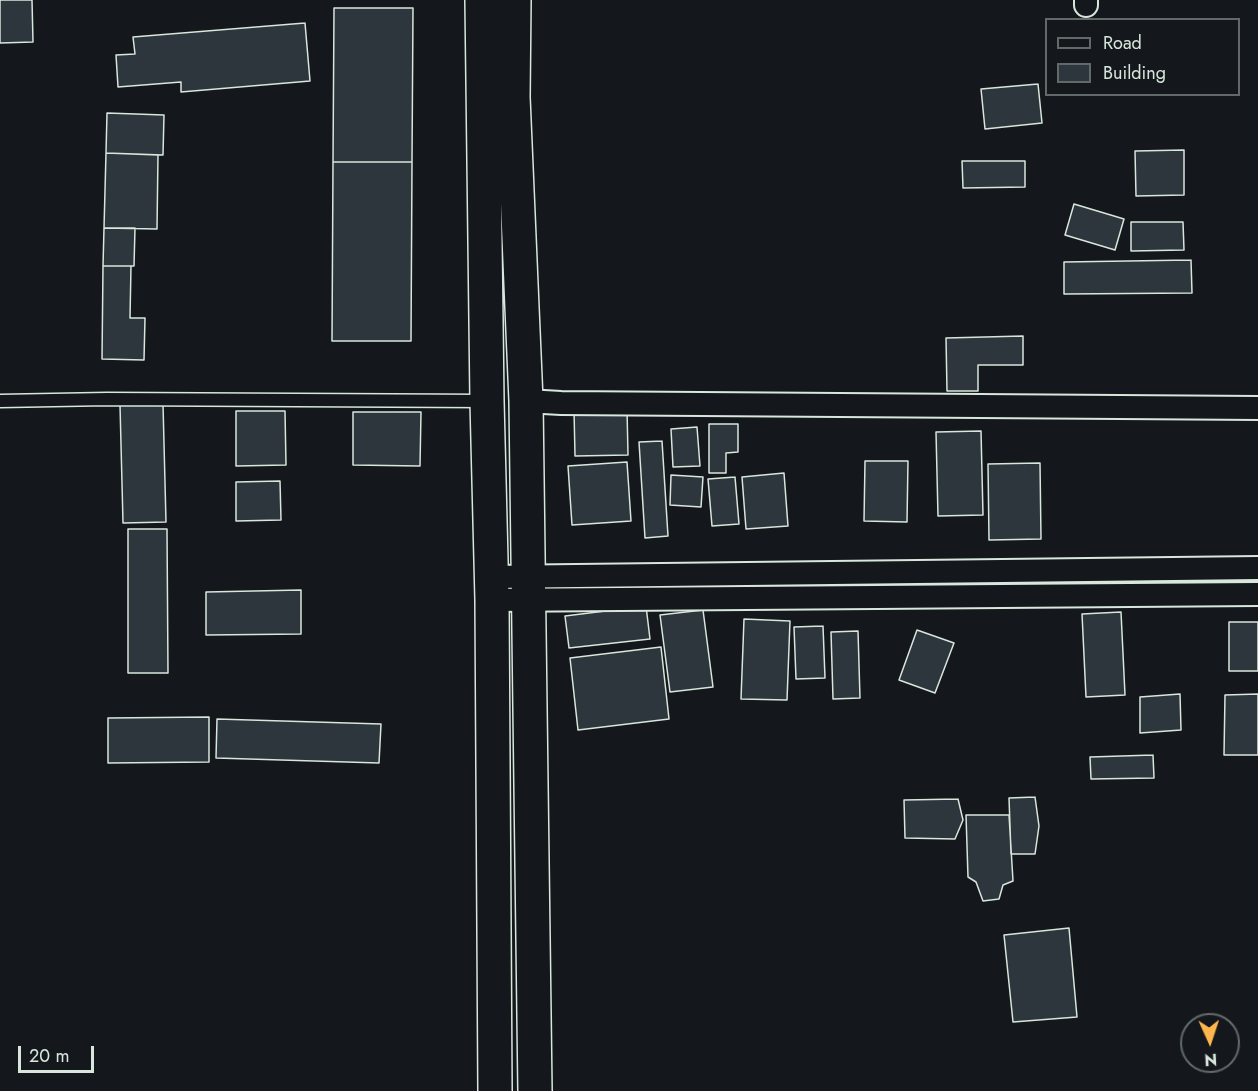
<!DOCTYPE html>
<html>
<head>
<meta charset="utf-8">
<style>
	body { margin:0 }
	#map { position:relative; width:1258px; height:1091px; overflow:hidden; background:#14181c; font-family:Jost,sans-serif }
	canvas { display:block }
	.legend { position:absolute; left:1045px; top:18px; width:195px; height:78px; box-sizing:border-box; background:#14181c; border:2px solid #626a69; margin:0; padding:8px 10px; list-style:none; font-size:18px; color:#d8e6dc }
	.legend li { display:flex; align-items:center; gap:12px; height:30px }
	.legend b { width:30px; border:2px solid #626a69 }
	.north { position:absolute; left:1180px; top:1013px; width:60px; height:60px; box-sizing:border-box; background:#14181c; border:2px solid #626a69; border-radius:50%; rotate:177deg; font-size:16px; font-weight:700; line-height:24px; text-align:center; color:#d8e6dc }
	.north::after { content:''; display:block; margin:auto; width:21px; height:27px; background:#ffb74d; clip-path:polygon(50% 0,100% 100%,50% 72%,0 100%) }
	.scale { position:absolute; left:18px; top:1046px; width:76px; height:27px; box-sizing:border-box; border:3px solid #d8e6dc; border-top:0; padding-left:8px; font-size:18px; line-height:21px; white-space:nowrap; color:#d8e6dc; -webkit-text-stroke:4px #14181c; paint-order:stroke }
</style>
</head>
<body>
<div id="map">
<canvas width="1258" height="1091"></canvas>
<ul class="legend">
<li><b style="height:8px;background:#14181c"></b>Road</li>
<li><b style="height:16px;background:#2c363c"></b>Building</li>
</ul>
<div class="north">N</div>
<div class="scale">20 m</div>
</div>
<script>
const ctx = document.querySelector('canvas').getContext('2d');
ctx.lineJoin = 'round';
function fill(path, color) { ctx.fillStyle = color; ctx.fill(path, 'evenodd'); }
const poly = rows => new Path2D(rows.map(r => 'M' + r).join(''));
function strokePath(path, color, width, dash) { ctx.strokeStyle = color; ctx.lineWidth = width; ctx.lineCap = dash ? 'butt' : 'round'; ctx.setLineDash(dash || []); ctx.stroke(path); }
const building = poly([
	[0,0,32,0,33,42,0,43,0,0],
	[334,8,413,8,412,162,333,162,334,8],
	[305,23,310,81,181,92,181,82,118,87,116,55,135,54,133,37,305,23],
	[1038,84,1042,123,985,129,981,89,1038,84],
	[107,113,164,115,163,155,106,153,107,113],
	[1184,150,1184,195,1136,196,1135,151,1184,150],
	[106,153,158,155,157,229,104,228,106,153],
	[962,161,1025,161,1025,187,963,188,962,161],
	[333,162,412,162,411,341,332,341,333,162],
	[1074,204,1124,219,1115,250,1065,235,1074,204],
	[1131,222,1183,222,1184,250,1131,251,1131,222],
	[104,228,135,228,134,266,103,266,104,228],
	[1191,260,1192,293,1064,294,1064,262,1191,260],
	[103,266,131,266,130,318,145,318,144,360,102,359,103,266],
	[1023,336,1023,365,978,365,978,391,947,391,946,338,1023,336],
	[163,404,166,522,123,523,120,405,163,404],
	[627,409,628,455,575,456,574,410,627,409],
	[236,411,285,411,286,465,236,466,236,411],
	[353,412,421,412,420,466,353,465,353,412],
	[709,424,738,424,738,452,726,453,726,473,709,473,709,424],
	[697,427,700,466,673,467,671,429,697,427],
	[981,431,983,515,938,516,936,432,981,431],
	[662,441,668,536,645,538,639,442,662,441],
	[865,461,908,461,907,522,864,521,865,461],
	[627,462,631,521,572,525,568,466,627,462],
	[1040,463,1041,539,989,540,988,464,1040,463],
	[784,473,788,526,746,529,742,477,784,473],
	[671,475,703,477,701,507,670,505,671,475],
	[735,477,739,524,712,526,708,479,735,477],
	[280,481,281,520,236,521,236,482,280,481],
	[128,529,167,529,168,673,128,673,128,529],
	[301,590,301,634,206,635,206,592,301,590],
	[646,606,650,639,569,648,565,616,646,606],
	[703,610,713,687,670,692,660,615,703,610],
	[1121,612,1125,695,1086,697,1082,614,1121,612],
	[744,619,790,621,787,700,741,699,744,619],
	[1229,622,1258,622,1258,671,1229,671,1229,622],
	[823,626,825,678,796,679,794,627,823,626],
	[917,630,954,643,935,693,899,680,917,630],
	[858,631,860,698,833,699,831,632,858,631],
	[661,647,669,719,578,730,570,658,661,647],
	[1180,694,1181,730,1140,733,1140,697,1180,694],
	[1258,694,1258,755,1224,755,1225,695,1258,694],
	[209,717,209,762,108,763,108,718,209,717],
	[217,719,381,724,379,763,216,758,217,719],
	[1153,755,1154,778,1091,779,1090,757,1153,755],
	[1035,797,1039,826,1035,854,1011,854,1009,798,1035,797],
	[958,799,963,820,955,839,905,838,904,800,958,799],
	[966,815,1009,815,1013,881,1003,885,999,899,983,901,976,882,968,877,966,815],
	[1069,928,1077,1017,1013,1022,1004,935,1069,928]
]);
const lane = poly([
	[0,401,107,399,486,401]
]);
const street = poly([
	[1086,5,1086,0],
	[526,401,561,403,1258,408],
	[491,577,1258,568],
	[492,600,1258,594]
]);
const secondary = poly([
	[482,0,487,401,492,600,495,1091],
	[514,0,513,97,526,401,535,1091]
]);
fill(building, '#2c363c');
strokePath(building, '#d8e6dc', 1.5);
strokePath(lane, '#d8e6dc', 15);
strokePath(street, '#d8e6dc', 26);
strokePath(secondary, '#d8e6dc', 36);
strokePath(lane, '#14181c', 12);
strokePath(street, '#14181c', 22);
strokePath(secondary, '#14181c', 33);
</script>
</body>
</html>
